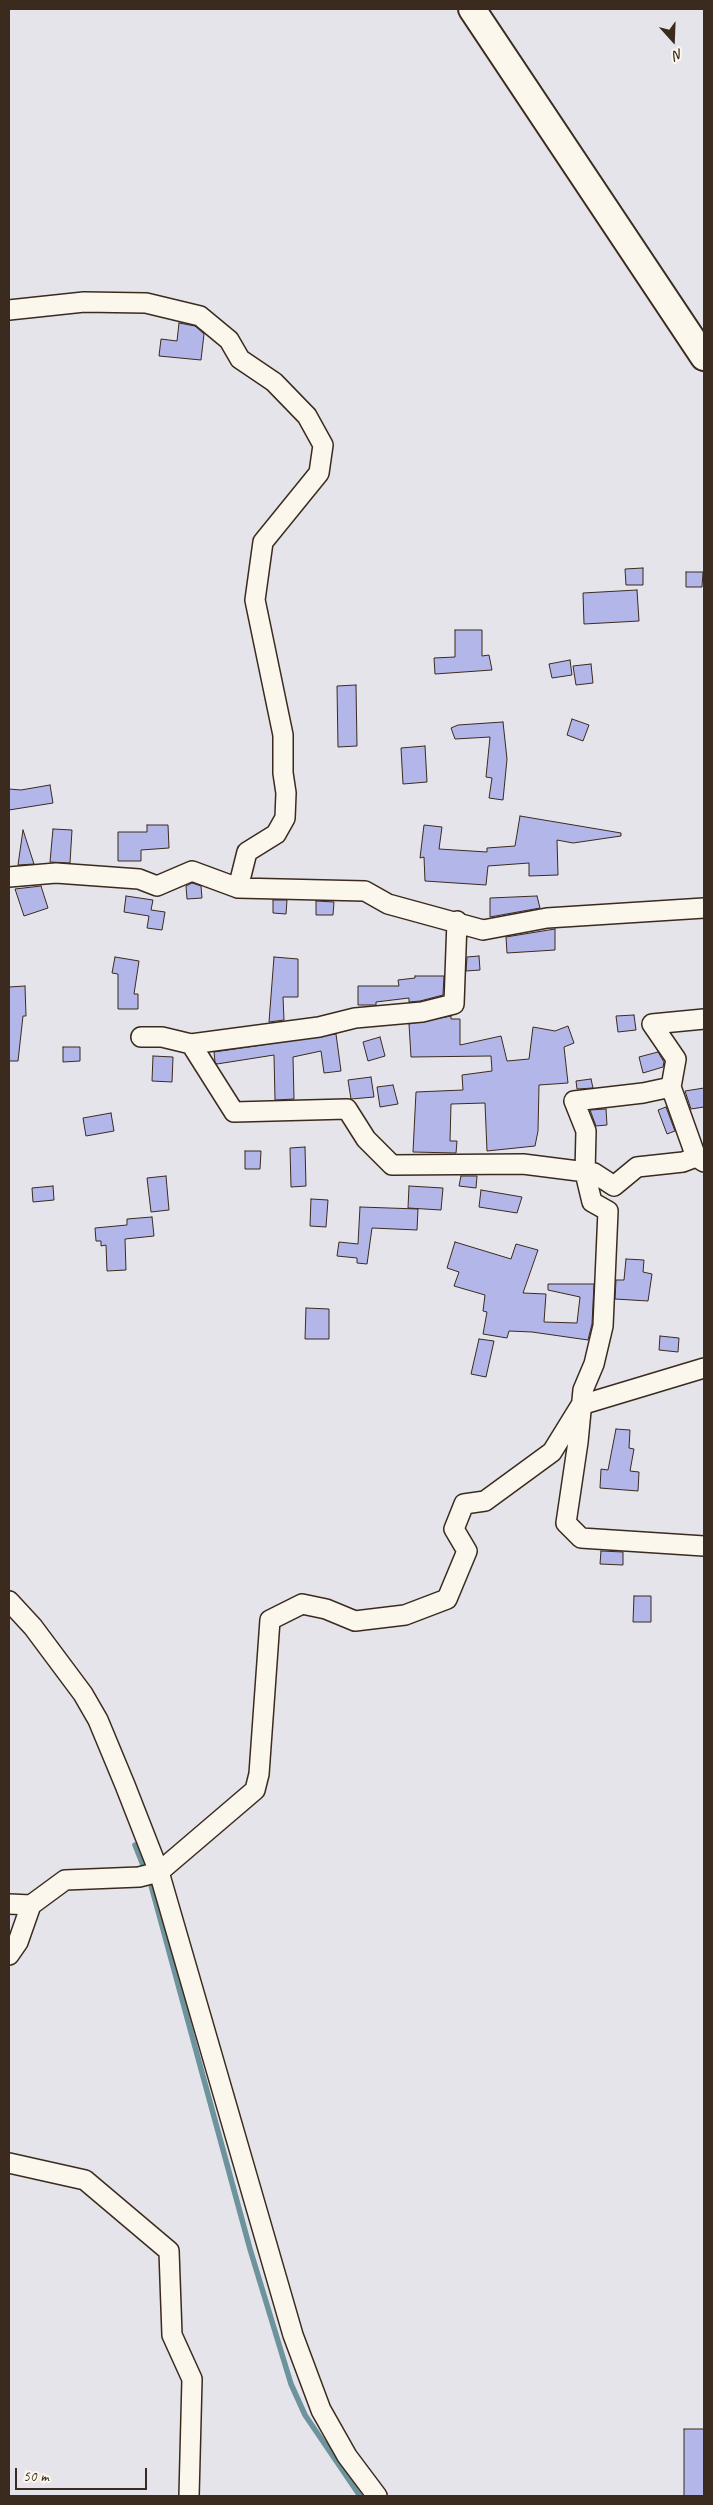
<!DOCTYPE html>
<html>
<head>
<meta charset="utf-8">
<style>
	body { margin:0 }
	#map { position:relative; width:713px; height:2505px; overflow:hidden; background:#e5e4eb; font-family:Caveat,sans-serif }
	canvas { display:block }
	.frame { position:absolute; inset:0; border:10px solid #3b2a1e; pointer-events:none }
	.north { position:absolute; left:648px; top:15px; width:50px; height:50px; -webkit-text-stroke:4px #fbf7ec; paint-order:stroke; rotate:160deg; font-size:14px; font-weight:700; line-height:20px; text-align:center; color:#3b2a1e }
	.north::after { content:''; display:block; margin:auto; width:18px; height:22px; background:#3b2a1e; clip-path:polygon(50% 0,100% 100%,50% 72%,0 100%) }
	.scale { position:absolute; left:15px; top:2468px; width:132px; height:22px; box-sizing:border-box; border:2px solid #3b2a1e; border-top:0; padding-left:6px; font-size:15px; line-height:18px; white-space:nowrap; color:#3b2a1e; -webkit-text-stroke:4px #fbf7ec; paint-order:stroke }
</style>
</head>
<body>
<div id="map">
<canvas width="713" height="2505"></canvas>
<div class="frame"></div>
<div class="north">N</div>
<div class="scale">50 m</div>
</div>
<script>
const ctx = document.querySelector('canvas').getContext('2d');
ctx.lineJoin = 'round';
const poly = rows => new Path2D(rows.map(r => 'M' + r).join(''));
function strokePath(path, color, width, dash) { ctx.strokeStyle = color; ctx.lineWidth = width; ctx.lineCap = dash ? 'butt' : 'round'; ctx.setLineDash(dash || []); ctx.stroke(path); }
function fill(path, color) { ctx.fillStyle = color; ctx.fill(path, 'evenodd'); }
const stream = poly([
	[135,1845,151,1885,250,2249,291,2384,305,2415,360,2496]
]);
const building = poly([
	[179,323,195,326,204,334,201,360,159,356,161,339,177,341,179,323],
	[643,568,643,585,626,585,625,569,643,568],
	[686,572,703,572,702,587,686,587,686,572],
	[637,590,639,621,584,624,583,593,637,590],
	[455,630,482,630,482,656,489,655,492,670,435,674,434,658,455,657,455,630],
	[570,660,572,675,552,678,549,664,570,660],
	[591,664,593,683,576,685,573,666,591,664],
	[356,685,357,746,338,747,337,686,356,685],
	[572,719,589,725,583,741,567,735,572,719],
	[503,722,507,759,503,800,489,798,492,778,486,777,490,737,455,739,451,728,458,725,503,722],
	[425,746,427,782,403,784,401,748,425,746],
	[50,785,53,803,9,810,9,789,21,790,50,785],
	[520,816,621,833,621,836,573,843,557,840,558,875,529,876,529,863,488,866,486,885,425,881,424,857,420,858,424,825,442,827,439,849,487,852,487,848,515,846,520,816],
	[147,825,168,825,169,848,141,850,141,861,118,861,118,832,147,832,147,825],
	[53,829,72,830,70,863,50,862,53,829],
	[23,830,34,864,18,865,23,830],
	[192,883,201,886,202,898,187,899,186,886,192,883],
	[41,886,48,908,24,916,15,889,41,886],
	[126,896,153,900,151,910,165,912,162,930,147,928,149,916,124,912,126,896],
	[537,896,540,908,490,917,490,898,537,896],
	[273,900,287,900,286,914,273,913,273,900],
	[316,901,334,902,333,915,316,915,316,901],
	[555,929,555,950,507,953,506,937,555,929],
	[479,956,480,970,466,971,467,957,479,956],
	[115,957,139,961,134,994,138,994,138,1009,118,1009,118,974,112,973,115,957],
	[274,957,298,959,298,997,283,997,284,1020,269,1022,274,957],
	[415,976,444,976,443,995,420,1001,409,1002,409,998,376,1002,376,1005,358,1005,358,986,399,986,398,980,415,978,415,976],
	[25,986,26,1016,23,1016,18,1061,9,1061,9,987,25,986],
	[634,1015,636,1030,618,1032,616,1016,634,1015],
	[451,1016,451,1019,460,1019,460,1045,501,1036,507,1061,529,1059,533,1027,555,1031,568,1026,574,1043,564,1047,568,1083,539,1085,538,1131,535,1146,487,1151,485,1103,451,1104,450,1141,457,1141,456,1153,413,1152,416,1092,463,1090,462,1075,492,1071,491,1056,411,1057,409,1024,451,1016],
	[336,1034,341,1071,324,1073,321,1051,293,1057,294,1099,275,1100,274,1055,217,1064,215,1062,214,1052,336,1034],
	[380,1037,385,1056,368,1061,363,1042,380,1037],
	[63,1047,80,1047,80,1061,63,1062,63,1047],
	[658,1052,664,1062,663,1067,643,1073,639,1057,658,1052],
	[153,1056,173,1057,172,1082,152,1081,153,1056],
	[371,1077,374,1097,351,1099,348,1080,371,1077],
	[591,1079,593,1088,577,1089,576,1081,591,1079],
	[393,1085,398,1104,380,1107,377,1087,393,1085],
	[704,1088,704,1107,691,1109,685,1091,704,1088],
	[666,1107,675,1131,667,1134,658,1110,666,1107],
	[606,1109,607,1125,596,1126,590,1110,606,1109],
	[111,1113,114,1131,86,1136,83,1118,111,1113],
	[305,1147,306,1186,291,1187,290,1148,305,1147],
	[245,1151,261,1151,260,1169,245,1169,245,1151],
	[166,1176,169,1210,151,1212,147,1178,166,1176],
	[461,1176,477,1176,476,1188,459,1186,461,1176],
	[53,1186,54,1200,33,1202,32,1188,53,1186],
	[409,1186,443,1188,441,1210,408,1208,409,1186],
	[481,1190,522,1197,517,1213,479,1207,481,1190],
	[311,1199,328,1200,326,1227,310,1226,311,1199],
	[360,1207,418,1209,417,1230,372,1228,367,1264,357,1263,357,1258,337,1256,339,1242,358,1244,360,1207],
	[152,1217,154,1236,125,1239,126,1270,107,1271,106,1245,101,1246,101,1241,96,1241,95,1228,127,1225,127,1219,152,1217],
	[455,1242,511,1259,516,1244,538,1250,523,1293,546,1294,544,1322,577,1323,580,1297,548,1290,548,1284,594,1284,592,1324,588,1340,532,1332,509,1331,507,1338,483,1334,487,1312,483,1311,485,1295,454,1286,459,1272,447,1268,455,1242],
	[626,1259,644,1260,643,1272,652,1274,648,1301,615,1299,616,1280,624,1280,626,1259],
	[306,1308,329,1309,329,1339,305,1339,306,1308],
	[660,1336,679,1338,678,1352,659,1350,660,1336],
	[479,1339,494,1341,486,1377,471,1374,479,1339],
	[616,1429,630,1430,629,1448,634,1449,630,1471,639,1472,638,1491,600,1488,601,1469,608,1470,616,1429],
	[601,1551,623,1552,623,1565,600,1564,601,1551],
	[634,1596,651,1596,651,1622,633,1622,634,1596],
	[684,2429,704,2429,704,2496,684,2496,684,2429]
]);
const street = poly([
	[9,310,84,302,146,303,200,316,229,340,240,359,274,382,307,416,323,445,319,473,263,542,255,600,283,735,283,773,286,793,285,818,276,834,247,852,238,888,365,891,388,904,483,930,547,918,704,908],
	[9,877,56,873,139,879,157,886,192,871,238,888],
	[457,921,454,1004,422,1012,355,1018,319,1027,191,1044,234,1112,347,1109,366,1139,392,1165,523,1164,594,1173,614,1186,637,1167,683,1162,696,1157],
	[704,1019,652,1024,676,1059,671,1087,696,1157,704,1162],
	[141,1037,162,1037,191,1044],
	[671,1087,643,1093,574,1101,586,1131,585,1173,592,1202,608,1211,603,1326,594,1364,583,1390,578,1442,566,1523,581,1538,704,1546],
	[9,1601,33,1627,83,1694,98,1720,125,1785,159,1872,293,2335,321,2410,347,2456,377,2496],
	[9,1904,31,1905,65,1880,139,1877,159,1872,255,1790,259,1774,270,1620,302,1604,326,1609,355,1621,405,1615,447,1599,467,1551,454,1529,464,1504,485,1501,552,1452,581,1405,704,1368],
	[9,1955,18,1942,31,1905],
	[9,2163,85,2180,169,2251,172,2335,192,2379,189,2496]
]);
const secondary = poly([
	[472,9,704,357]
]);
strokePath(stream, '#6d939c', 5.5);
fill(building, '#b3b6e8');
strokePath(building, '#3b2a1e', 1);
strokePath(street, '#3b2a1e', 22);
strokePath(secondary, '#3b2a1e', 30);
strokePath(street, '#fbf7ec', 19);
strokePath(secondary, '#fbf7ec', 26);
</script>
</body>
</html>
